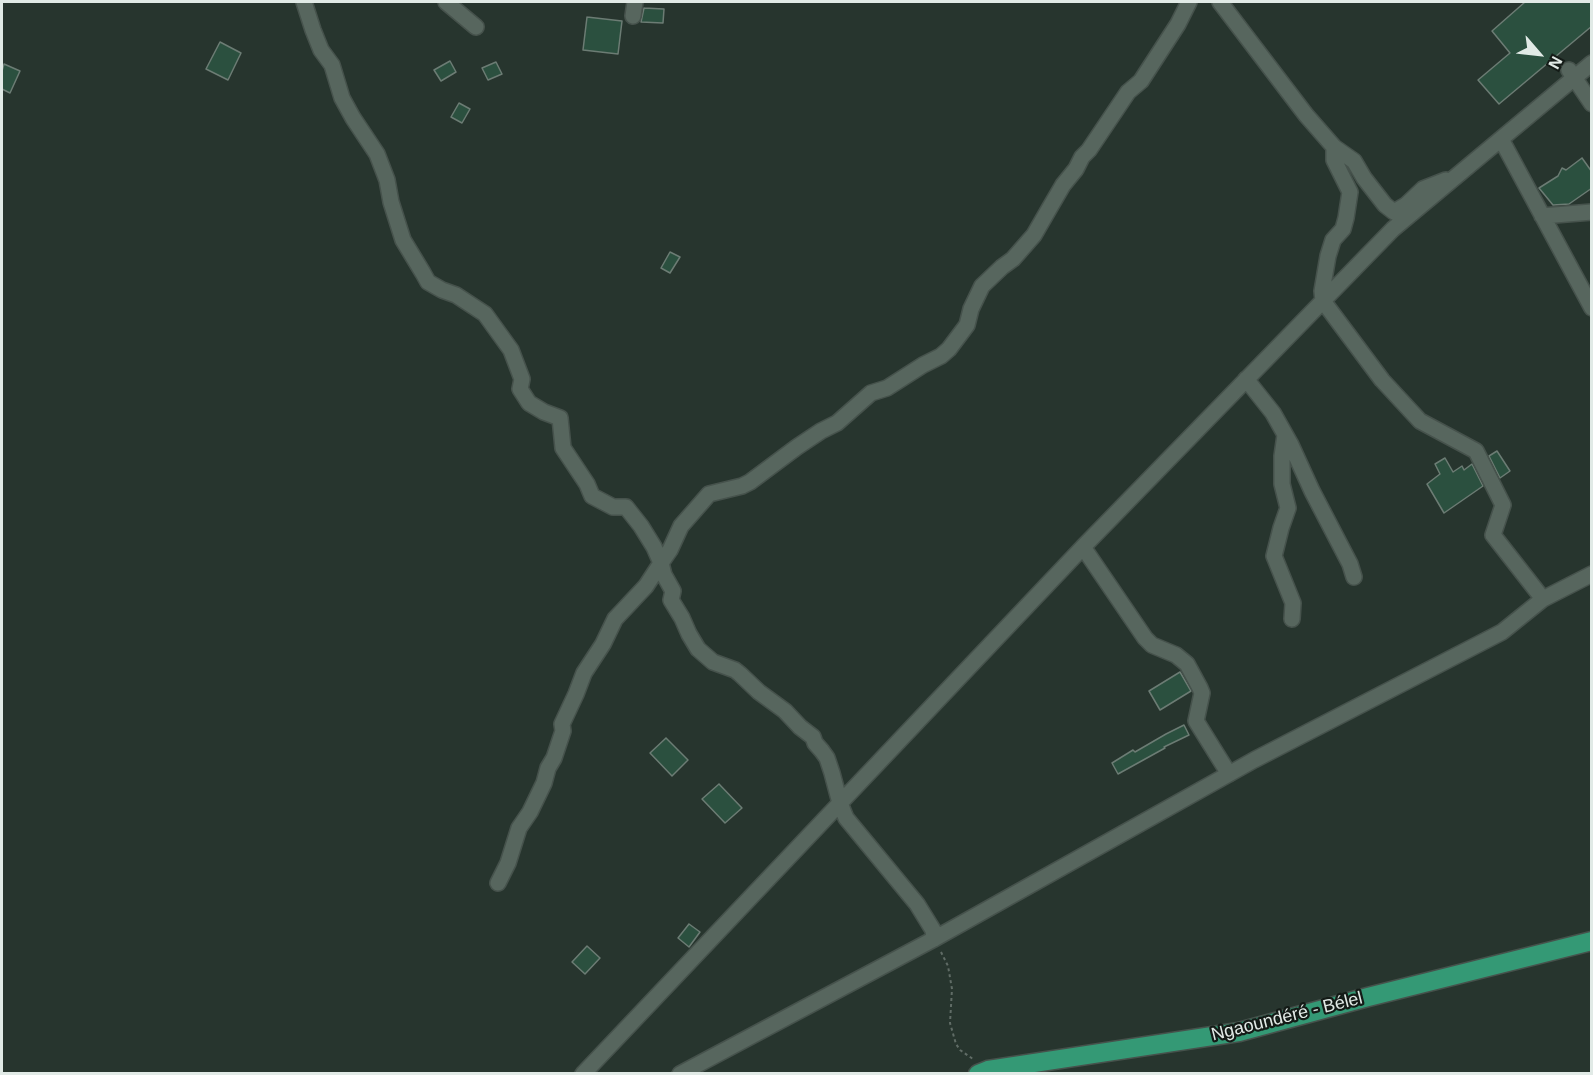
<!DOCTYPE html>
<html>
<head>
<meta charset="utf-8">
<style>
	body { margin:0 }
	#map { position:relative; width:1593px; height:1075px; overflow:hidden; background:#27352e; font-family:Helvetica,sans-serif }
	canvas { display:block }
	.frame { position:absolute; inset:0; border:3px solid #e1eae6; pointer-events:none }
	.north { position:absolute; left:1509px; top:24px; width:60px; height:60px; -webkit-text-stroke:4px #141b17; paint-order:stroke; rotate:118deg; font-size:16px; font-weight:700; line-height:24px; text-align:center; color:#e1eae6 }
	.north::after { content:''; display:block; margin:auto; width:21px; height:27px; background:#e1eae6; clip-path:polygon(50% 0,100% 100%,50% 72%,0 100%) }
</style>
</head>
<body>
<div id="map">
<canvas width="1593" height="1075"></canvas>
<div class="frame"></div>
<div class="north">N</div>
</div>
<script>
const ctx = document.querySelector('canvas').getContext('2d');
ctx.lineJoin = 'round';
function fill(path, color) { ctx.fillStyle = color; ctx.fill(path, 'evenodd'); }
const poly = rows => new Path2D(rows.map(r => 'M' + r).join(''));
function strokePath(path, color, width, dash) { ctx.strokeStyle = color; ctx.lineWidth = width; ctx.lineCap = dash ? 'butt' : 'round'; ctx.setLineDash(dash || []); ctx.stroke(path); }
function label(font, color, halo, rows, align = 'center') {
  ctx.font = font + ' Helvetica,sans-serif'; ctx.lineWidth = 4.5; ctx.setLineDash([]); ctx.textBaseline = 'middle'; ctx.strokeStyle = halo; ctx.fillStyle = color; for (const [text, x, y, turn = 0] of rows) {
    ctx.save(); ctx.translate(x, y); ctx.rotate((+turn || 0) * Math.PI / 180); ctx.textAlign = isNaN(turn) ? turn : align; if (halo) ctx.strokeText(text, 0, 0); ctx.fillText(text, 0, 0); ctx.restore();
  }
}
const building = poly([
	[1525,2,1592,2,1592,26,1499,104,1478,80,1510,53,1492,31,1525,2],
	[644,8,664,9,663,23,641,22,644,8],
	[587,17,622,21,618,54,583,50,587,17],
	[220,42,241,53,228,80,206,69,220,42],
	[450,61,456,72,441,81,434,70,450,61],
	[496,62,502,74,488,80,482,68,496,62],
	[4,64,20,71,10,93,2,89,2,71,4,64],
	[459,103,470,109,462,123,451,117,459,103],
	[1582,158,1592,172,1592,188,1569,204,1553,205,1539,188,1558,176,1562,168,1566,170,1582,158],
	[670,252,680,257,670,273,661,268,670,252],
	[1497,451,1510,471,1500,478,1489,456,1497,451],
	[1445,458,1453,472,1462,466,1464,470,1472,464,1483,486,1444,513,1427,484,1440,474,1435,464,1445,458],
	[1180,672,1191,691,1160,710,1149,691,1180,672],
	[1184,725,1189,735,1164,747,1165,748,1118,774,1112,763,1133,750,1135,752,1166,734,1184,725],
	[666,738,688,760,672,776,650,753,666,738],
	[719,784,742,808,725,823,702,799,719,784],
	[689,924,700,932,689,947,678,938,689,924],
	[587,946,600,958,585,974,572,962,587,946]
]);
const path = poly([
	[941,952,948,966,952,989,950,1023,956,1044,960,1050,973,1059]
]);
const minor = poly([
	[304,2,313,30,321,50,332,65,342,98,353,118,377,154,387,180,391,202,403,240,423,273,428,282,442,290,456,295,485,314,511,350,522,379,520,389,529,403,544,412,560,418,563,448,587,484,592,496,613,507,626,507,641,526,654,547,661,563,646,586,615,619,603,644,584,673,576,694,562,724,563,731,554,758,548,768,544,783,530,812,519,828,508,863,498,883],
	[446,2,476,27],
	[1220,2,1306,115,1334,147,1354,161,1364,178,1385,205,1394,212,1406,205,1423,189,1446,180],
	[633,16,635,2],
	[1569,70,1592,104],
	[1501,139,1592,308],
	[1334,147,1334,160,1350,192,1346,218,1343,229,1333,240,1328,256,1322,291,1323,301,1382,380,1420,421,1476,451,1503,505,1493,535,1543,599],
	[1542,216,1592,212],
	[1246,379,1273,413,1291,445,1312,491,1350,564,1354,577],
	[1285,435,1282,456,1282,484,1288,508,1281,528,1274,556,1293,603,1292,619],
	[1083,547,1145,638,1152,645,1176,655,1187,664,1200,688,1202,693,1196,721,1229,774],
	[934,939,933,930,917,904,846,818,840,803,832,773,827,758,822,751,815,743,813,737,800,727,785,711,759,692,740,674,735,670,713,662,698,649,689,634,682,618,671,600,673,591,664,575,661,563,670,550,681,526,709,494,742,486,750,482,797,447,821,431,837,423,871,393,887,388,923,365,941,356,949,349,967,325,971,309,982,286,1002,267,1013,259,1034,235,1049,209,1063,185,1076,169,1082,157,1089,150,1128,92,1141,81,1178,24,1189,2],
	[583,1074,1083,547,1393,229,1592,63],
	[680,1074,934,939,1254,760,1502,632,1543,599,1592,574]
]);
const major = poly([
	[978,1074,988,1070,1239,1032,1368,997,1592,941]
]);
const streetNames = [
	["Ngaoundéré - Bélel",1287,1017,-14]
];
fill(building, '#2b503f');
strokePath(building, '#6c7c74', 1.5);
strokePath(minor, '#46524c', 18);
strokePath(major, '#46524c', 21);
strokePath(path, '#606c66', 2, [3, 3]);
strokePath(minor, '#57665e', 15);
strokePath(major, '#349975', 18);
label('18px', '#e1eae6', '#141b17', streetNames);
</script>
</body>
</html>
